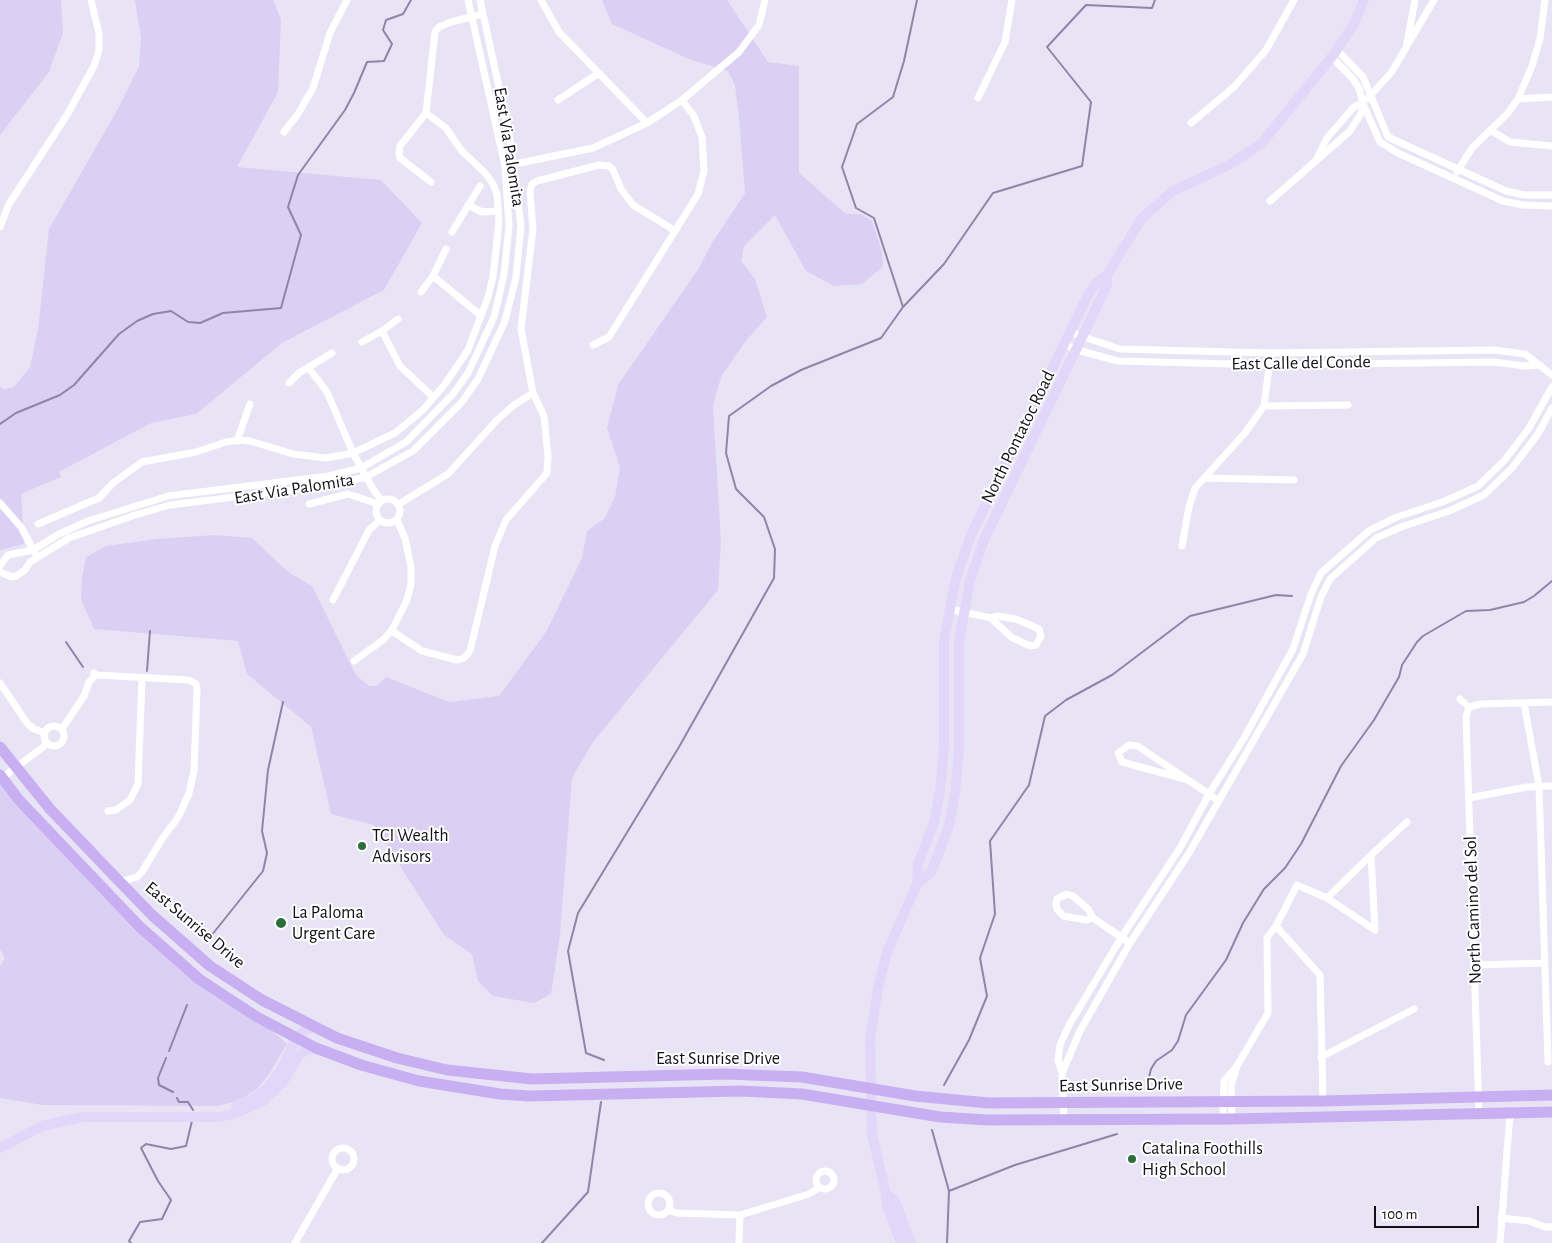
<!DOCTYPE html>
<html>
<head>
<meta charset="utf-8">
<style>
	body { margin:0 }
	#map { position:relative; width:1552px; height:1243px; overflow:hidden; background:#e9e4f5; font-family:"Alegreya Sans",sans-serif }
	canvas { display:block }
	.scale { position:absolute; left:1374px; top:1206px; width:105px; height:22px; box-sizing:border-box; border:2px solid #121016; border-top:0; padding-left:6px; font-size:15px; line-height:18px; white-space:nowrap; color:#121016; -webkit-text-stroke:4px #fff; paint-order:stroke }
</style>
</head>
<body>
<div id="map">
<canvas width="1552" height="1243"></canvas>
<div class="scale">100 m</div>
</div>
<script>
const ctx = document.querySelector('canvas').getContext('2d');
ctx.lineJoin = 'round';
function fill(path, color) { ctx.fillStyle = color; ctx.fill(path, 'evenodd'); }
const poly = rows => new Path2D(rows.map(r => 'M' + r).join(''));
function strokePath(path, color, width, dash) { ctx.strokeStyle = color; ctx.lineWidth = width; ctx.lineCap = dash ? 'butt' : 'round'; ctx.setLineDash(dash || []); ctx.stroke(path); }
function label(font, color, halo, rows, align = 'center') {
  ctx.font = font + ' "Alegreya Sans",sans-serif'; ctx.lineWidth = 4; ctx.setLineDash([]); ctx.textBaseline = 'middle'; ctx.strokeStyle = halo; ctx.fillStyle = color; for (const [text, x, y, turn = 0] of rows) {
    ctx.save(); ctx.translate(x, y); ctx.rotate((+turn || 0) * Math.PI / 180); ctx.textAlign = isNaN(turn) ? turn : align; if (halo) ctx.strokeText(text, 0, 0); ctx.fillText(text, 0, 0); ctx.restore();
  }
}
const green = poly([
	[0,0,61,0,63,33,49,72,0,135],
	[135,0,273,0,281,19,278,92,237,167,381,180,422,223,384,290,282,343,196,414,151,423,59,472,61,477,21,494,24,544,0,550,0,387,5,389,14,387,30,367,38,329,49,229,119,107,139,66,141,38],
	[602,0,727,0,768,62,799,66,799,173,846,214,861,214,872,221,882,251,883,267,862,284,834,286,806,271,775,215,744,246,741,261,755,279,767,317,745,342,721,377,713,406,721,541,718,590,593,742,572,778,560,936,551,994,534,1003,493,996,478,981,472,954,444,935,374,825,331,814,311,727,247,674,238,641,94,629,81,600,82,577,86,557,106,546,157,539,215,535,252,538,288,572,312,586,356,675,369,686,377,686,386,677,449,702,499,696,546,632,582,558,587,531,605,518,615,497,620,467,607,428,618,385,699,268,712,243,745,193,739,117,735,85,728,71,691,60,612,24],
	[0,775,140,927,257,1017,287,1044,269,1074,257,1089,238,1101,217,1106,43,1105,0,1098,0,966,5,958,0,949]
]);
const stream = poly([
	[903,307,944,264,993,193,1082,166,1091,102,1047,47,1086,5,1152,8,1155,0],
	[0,424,16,413,60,395,74,385,119,334,137,321,153,314,171,311,188,322,200,323,223,313,281,308,301,235,288,207,298,175,345,110,354,93,367,62,384,61,392,44,383,30,386,20,403,14,411,0],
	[66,642,83,667],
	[147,671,150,631],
	[207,941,263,871,267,853,262,831,268,770,283,702],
	[169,1051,187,1005],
	[166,1058,158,1078,159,1085,173,1092],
	[604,1060,586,1053,568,951,578,913,679,747,774,578,775,549,764,517,736,489,726,453,729,416,771,386,801,370,881,338,903,307,874,218,856,208,842,167,857,124,893,97,904,61,917,0],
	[1148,1081,1151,1069,1156,1061,1172,1050,1178,1041,1186,1015,1226,960,1243,923,1264,889,1285,868,1301,844,1341,766,1374,720,1399,677,1402,665,1417,642,1423,636,1466,611,1490,610,1524,602,1534,596,1552,581],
	[944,1085,969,1040,987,996,980,958,995,914,990,841,1029,785,1045,716,1066,700,1112,675,1190,616,1276,595,1292,596],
	[177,1098,179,1102,188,1102,193,1110],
	[932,1130,949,1191,947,1243],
	[949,1191,1015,1165,1117,1134],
	[131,1243,129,1241,140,1222,162,1219,171,1200,158,1181,141,1148,146,1144,171,1149,186,1146,192,1121],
	[542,1243,588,1192,601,1102]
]);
const street = poly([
	[541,0,559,32,647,123],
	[1407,43,1415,0],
	[1337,50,1363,77,1388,137,1506,191,1524,195,1552,195],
	[1332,57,1353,79,1359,88,1363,104,1380,142,1398,153,1503,201,1523,205,1552,206],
	[978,98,1005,42,1012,0],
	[1367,99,1391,73,1434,0],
	[1518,99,1552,97],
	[558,100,599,73],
	[1191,123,1234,87,1266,50,1294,0],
	[1490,130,1510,142,1552,146],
	[284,132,298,114,313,88,330,33,347,0],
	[510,165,593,148,647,123,682,100,739,52,759,25,765,0],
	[1457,172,1472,148,1507,114,1518,99,1532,66,1540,39,1545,0],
	[431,182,400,158,399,154,400,146,426,113,435,32,439,27,451,22,483,14],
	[1270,201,1350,131,1362,112,1363,103,1354,107,1327,138,1317,158],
	[468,205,482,212,497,211],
	[0,227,9,204,67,115,94,66,99,50,99,33,91,0],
	[452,232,480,186],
	[433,276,480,315],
	[421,292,433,276,446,249],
	[382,331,400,366,433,397],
	[1069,332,1120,349,1271,353,1494,350,1525,354,1552,375],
	[362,342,382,331,398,319],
	[1064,344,1077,350,1118,361,1270,365,1493,362,1525,366,1540,365],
	[593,345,609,337,698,194,704,171,702,137,694,116,682,100],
	[308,367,327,392,353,453,373,489,381,500],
	[289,383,299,373,332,353],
	[1264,406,1348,405],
	[237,441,250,404],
	[1205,478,1294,480],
	'376 511a12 12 0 1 1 24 0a12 12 0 1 1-24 0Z',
	[0,503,21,527,35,553],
	[309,504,348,494,378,504],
	[399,504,448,474,497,420,514,405,533,393],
	[38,524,99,498,113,483,142,462,196,452,226,442,239,440,250,441,293,454,326,458,353,453,395,433,423,410,445,384,468,350,488,297,493,277,499,222,497,194,493,184,486,174,461,150,446,128,426,113],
	[1182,546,1189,507,1195,488,1245,433,1264,406,1271,353],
	[0,566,8,555,33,550,59,534,88,521,168,496,329,476,361,468,406,442,453,394,468,373,494,317,504,275,509,226,505,166,468,0],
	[0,572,12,577,16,576,25,570,30,562,69,538,135,515,170,505,331,485,366,477,413,451,462,402,478,379,505,321,516,277,521,226,509,133,480,0],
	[333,600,369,530,380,520],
	[949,609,991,618,997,616,1016,619,1039,629,1041,636,1036,645,1030,646,1011,637,991,618],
	[392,631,422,651,457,660,464,658,470,651,495,546,506,520,547,473,548,456,544,416,533,393,521,329,533,229,530,191,532,184,537,181,599,165,609,166,613,170,621,189,633,205,674,230],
	[354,661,383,640,392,630,407,600,411,584,411,567,405,538,397,520],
	[96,675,189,680,196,684,197,689,194,771,189,793,179,816,162,839,142,872,137,877,120,882],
	[0,683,27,723,34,729,45,733],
	[1460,699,1469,707],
	[1524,703,1539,786,1548,1062],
	[1469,707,1466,717,1479,1113],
	[1469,707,1481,704,1552,702],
	'44 736a10 10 0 1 1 20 0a10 10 0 1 1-20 0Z',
	[62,729,84,696,89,682,96,675,94,673],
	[2,778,47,744],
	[1188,780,1122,762,1118,753,1129,745,1138,746,1148,753,1188,780,1209,794,1217,800],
	[1469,798,1527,787,1552,786],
	[108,811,116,810,130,800,138,784,142,678],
	[1327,898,1371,855],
	[1093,918,1087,920,1063,916,1057,909,1056,904,1057,899,1067,894,1073,896,1088,909,1093,918,1130,943],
	[1276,926,1320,975,1323,1101],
	[1476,965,1544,963],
	[1321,1057,1414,1009],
	[1237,1066,1268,1013,1267,938,1276,926,1297,885,1327,898,1375,930,1371,855,1407,822],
	[1062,1073,1080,1031,1130,943,1189,853,1303,654,1321,597,1330,579,1376,538,1401,527,1449,511,1484,495,1512,468,1538,434,1552,408],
	[1064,1119,1062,1073,1058,1060,1060,1045,1069,1025,1121,938,1180,848,1209,794,1244,738,1293,649,1311,594,1321,573,1370,530,1397,517,1445,501,1478,486,1504,461,1529,428,1552,387],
	[1223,1119,1224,1081,1237,1066,1231,1086,1232,1119],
	'332 1159a11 11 0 1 1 22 0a11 11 0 1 1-22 0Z',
	'816 1180a9 9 0 1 1 18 0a9 9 0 1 1-18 0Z',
	'648 1204a11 11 0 1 1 22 0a11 11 0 1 1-22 0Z',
	[668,1210,677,1213,740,1215,809,1194,819,1188],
	[1501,1218,1529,1221,1545,1227,1552,1227],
	[295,1243,338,1168],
	[739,1243,740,1215],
	[1500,1243,1510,1113]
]);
const secondary = poly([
	[917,884,931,872,940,850,949,825,955,793,959,749,959,641,970,581,984,540,1099,302,1107,284,1107,275],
	[236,1106,256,1097,267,1088,281,1070,296,1038,305,1030,314,1027],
	[0,1148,42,1126,82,1117,220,1117,239,1112,263,1101,283,1082,299,1055,304,1051,316,1048],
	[886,1194,872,1134,870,1039,878,988,887,952,917,884,918,864,934,822,940,791,944,748,944,640,956,578,971,535,1088,295,1097,282,1107,275,1142,218,1173,191,1231,164,1262,143,1334,54,1354,24,1364,0],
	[901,1243,887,1206,886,1194,895,1201,911,1243]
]);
const primary = poly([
	[0,747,50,809,120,882,152,915,210,966,262,1000,337,1038,397,1058,447,1070,532,1079,725,1074,802,1077,915,1096,988,1103,1323,1101,1552,1095],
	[0,775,19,800,140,927,199,979,257,1017,316,1048,361,1065,419,1081,500,1094,529,1096,741,1091,802,1094,940,1117,988,1120,1232,1119,1552,1112]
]);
const markers = [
	[362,846,5,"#2b703c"],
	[281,923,6,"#2b703c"],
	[1132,1159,5,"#2b703c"]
];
const streetNames = [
	["East Via Palomita",509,147,81],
	["East Calle del Conde",1301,363,-1],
	["North Pontatoc Road",1018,437,-64],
	["East Via Palomita",294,489,-9],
	["North Camino del Sol",1473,910,-92],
	["East Sunrise Drive",195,925,40],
	["East Sunrise Drive",718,1059],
	["East Sunrise Drive",1121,1085,-1]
];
const poiNames = [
	["TCI Wealth",372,836],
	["Advisors",372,857],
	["La Paloma",292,913],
	["Urgent Care",292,934],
	["Catalina Foothills",1142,1149],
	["High School",1142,1170]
];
fill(green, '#dbd0f3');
strokePath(stream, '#8f84a9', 2);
strokePath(street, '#fff', 7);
strokePath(secondary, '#e3d7f9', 10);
strokePath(primary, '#c8aff2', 11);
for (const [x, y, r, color] of markers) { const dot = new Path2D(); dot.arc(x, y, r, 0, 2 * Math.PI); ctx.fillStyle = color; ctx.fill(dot); strokePath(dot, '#fff', 2); }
label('18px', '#121016', '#fff', streetNames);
label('18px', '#121016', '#fff', poiNames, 'left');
</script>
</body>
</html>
